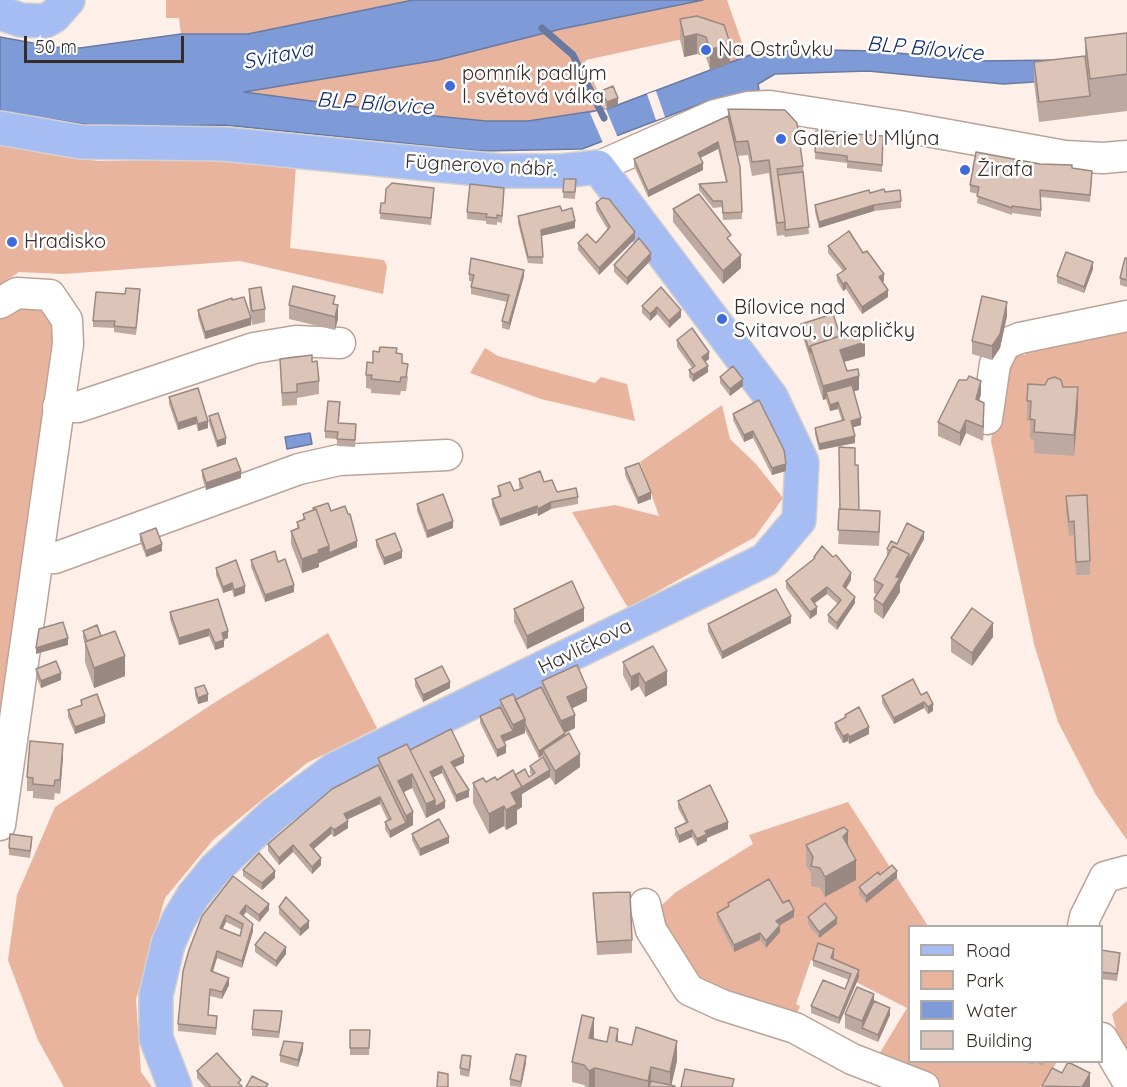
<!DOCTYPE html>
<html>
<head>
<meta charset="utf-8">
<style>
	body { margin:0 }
	#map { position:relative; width:1127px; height:1087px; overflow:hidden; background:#feefe8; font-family:Quicksand,sans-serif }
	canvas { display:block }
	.legend { position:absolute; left:908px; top:925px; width:195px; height:138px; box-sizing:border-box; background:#fff; border:2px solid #afaba9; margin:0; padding:8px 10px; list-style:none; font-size:18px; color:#362c28 }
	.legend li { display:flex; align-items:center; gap:12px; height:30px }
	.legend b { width:30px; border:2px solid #afaba9 }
	.scale { position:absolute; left:24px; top:36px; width:160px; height:27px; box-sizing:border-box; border:3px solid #362c28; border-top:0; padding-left:8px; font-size:18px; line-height:21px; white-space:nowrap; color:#362c28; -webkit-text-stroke:4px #fff; paint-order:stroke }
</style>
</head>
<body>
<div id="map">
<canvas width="1127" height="1087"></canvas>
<ul class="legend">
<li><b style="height:8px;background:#a6bdf4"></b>Road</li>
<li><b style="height:16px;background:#e9b49e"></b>Park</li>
<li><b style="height:16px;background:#7f9bd7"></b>Water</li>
<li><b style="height:16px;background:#dcc4b9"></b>Building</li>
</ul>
<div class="scale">50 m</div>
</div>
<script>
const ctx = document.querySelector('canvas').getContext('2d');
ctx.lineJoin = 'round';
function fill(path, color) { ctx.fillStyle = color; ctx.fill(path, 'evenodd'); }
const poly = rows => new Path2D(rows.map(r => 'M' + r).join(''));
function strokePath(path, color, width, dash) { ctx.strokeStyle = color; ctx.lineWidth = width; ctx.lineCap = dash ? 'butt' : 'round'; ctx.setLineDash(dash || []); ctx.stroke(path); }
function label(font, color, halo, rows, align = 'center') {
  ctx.font = font + ' Quicksand,sans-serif'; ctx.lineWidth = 5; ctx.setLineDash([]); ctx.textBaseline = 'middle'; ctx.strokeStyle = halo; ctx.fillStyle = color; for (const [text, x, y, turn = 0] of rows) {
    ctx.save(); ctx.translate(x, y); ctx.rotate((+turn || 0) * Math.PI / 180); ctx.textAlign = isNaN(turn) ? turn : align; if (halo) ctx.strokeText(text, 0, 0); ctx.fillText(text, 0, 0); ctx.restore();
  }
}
const green = poly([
	[166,0,413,0,248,34,181,34,179,18,166,18],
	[703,0,727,0,747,57,730,63,697,36,586,60,585,63,606,109,590,113,528,121,486,121,394,112,242,92,438,60,561,29],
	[0,143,97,161,224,159,296,166,290,248,384,260,387,266,383,294,240,261,64,274,19,272,0,285],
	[18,303,45,305,55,330,0,776,0,317],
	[1127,330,1127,840,1096,795,1058,722,1034,644,991,441,1001,365,1012,351,1025,355,1028,346],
	[485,348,498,356,595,383,601,377,627,384,635,421,541,399,470,373],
	[722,405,730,439,756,464,783,498,755,537,628,608,572,512,615,505,659,516,640,462],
	[328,633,377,728,307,763,213,840,165,898,136,1000,141,1072,152,1087,64,1087,38,1040,8,960,17,895,55,807,217,701],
	[848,802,928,926,910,926,910,1062,1057,1062,1041,1087,939,1087,875,1061,907,1008,815,961,811,960,796,1004,800,1006,795,1019,705,992,651,915,676,892,753,844,749,835],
	[1127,1001,1127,1051,1117,1033,1112,1014]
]);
const water = poly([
	[413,0,703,0,561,29,438,60,244,92,394,112,486,121,528,121,607,109,758,52,824,50,877,51,979,61,1061,60,1034,82,1003,84,868,71,775,74,758,84,759,90,708,101,582,149,481,151,225,125,101,127,0,111,0,37,55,47,80,48,181,34,248,34,413,0],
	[310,433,312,444,287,449,285,437,310,433]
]);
const pier = poly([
	[656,91,665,117,656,120,647,94],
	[606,109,618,138,603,143,590,113]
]);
const stream = poly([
	[542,28,573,55,604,118]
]);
const minor = poly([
	[598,167,715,115,748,107,770,106,899,126,1065,156,1103,158,1127,156],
	[0,303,17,293,50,295,67,320,68,344,0,825],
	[58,407,78,407,254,348,296,341,340,343],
	[987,419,995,364,1005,344,1020,338,1127,316],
	[38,559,55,558,299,469,339,460,447,455],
	[645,904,651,930,689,990,722,1005,795,1028,852,1059,924,1087],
	[1083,926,1085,917,1105,877,1127,871],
	[1102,1038,1127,1080]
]);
const major = poly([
	[0,13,21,20,45,21,54,16,68,0],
	[0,128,81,142,223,144,500,171,561,171,598,167,771,397,802,462,799,520,765,560,335,769,274,814,215,869,193,896,179,919,168,944,156,995,156,1038,175,1087]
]);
const wall = poly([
	[697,16,730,63,710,70,706,57,697,54,684,57,680,39,680,19],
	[1127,33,1127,111,1039,122,1034,82,1034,62,1085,56,1085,38],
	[601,91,618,104,607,109,601,98],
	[728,109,803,166,809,234,785,237,784,235,777,236,769,173,752,176,748,155,737,156,740,167,742,219,723,220,722,207,713,208,699,190,699,184,726,182,718,149,700,158,703,170,648,197,634,166,634,159,728,116],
	[816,131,883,136,882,172,847,168,847,163,815,159],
	[1040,164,1072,169,1092,178,1090,202,1041,197,1041,217,1012,213,1012,215,977,203,978,194,970,192,970,185],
	[564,179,576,179,575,199,563,198],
	[885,192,901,201,901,208,874,211,819,228,815,212,815,205,870,193],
	[434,194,431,225,380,219,381,203,385,203],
	[504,195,502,223,497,222,497,225,486,224,486,221,467,219,467,212],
	[596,203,635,239,599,275,578,250,578,243,596,243,608,230,596,210],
	[673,209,731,243,741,268,723,284,673,222],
	[562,211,575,228,541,236,543,264,528,263,518,223,518,216],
	[828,246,863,253,884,281,882,282,888,297,862,314,846,289,843,291,837,281,837,275,843,271,828,253],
	[1127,258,1127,287,1120,285,1120,278],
	[651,260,627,285,614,272,614,265],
	[1093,269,1084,293,1057,283,1057,276],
	[469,274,524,276,509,330,502,328,502,321,507,302,471,294,471,287,473,282,469,281],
	[661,287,681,317,669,328,657,314,650,321,642,313,642,306],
	[249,289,265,309,265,322,252,325,249,303],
	[140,296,136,335,114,332,114,328,93,327,93,321],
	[232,300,251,325,205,339,198,317,198,310],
	[289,305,335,305,338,319,335,330,289,319],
	[1007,316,1000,348,992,360,972,354,972,341],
	[801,324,839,332,865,356,844,362,847,371,859,390,853,391,861,425,853,427,855,443,819,450,815,434,815,428,842,421,838,409,830,411,826,399,823,400,801,331],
	[677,340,709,359,705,362,708,372,693,382,689,377,689,370,692,368,677,347],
	[397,353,402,363,408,377,406,391,401,391,400,395,371,393,371,389,366,388,366,375,373,363],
	[280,359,312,362,319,381,319,394,297,398,297,405,282,406],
	[720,377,743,386,730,396,720,383],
	[967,380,981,394,979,401,984,417,983,441,966,433,960,446,938,436,938,422],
	[1063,387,1078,408,1074,456,1034,453,1034,440,1030,439,1030,421,1027,421,1027,401],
	[169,397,208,428,198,431,196,424,178,430,169,404],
	[759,400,786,471,772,475,753,438,744,442,733,420,733,414],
	[340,409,339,423,356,424,355,447,337,446,337,439,325,438,325,431],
	[209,416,226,444,217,447,209,423],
	[855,465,859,510,880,525,879,546,838,544,840,509],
	[625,468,651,499,638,504,625,475],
	[202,470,241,478,206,490,202,477],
	[519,479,544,482,557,492,578,497,578,504,551,509,538,516,537,513,500,526,492,505,492,499,499,496,498,486,514,491,520,489,519,486],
	[1066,496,1090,561,1090,575,1076,575,1074,535,1069,536,1066,510],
	[417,504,453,528,427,538,417,511],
	[313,508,331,511,357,547,319,563,319,567,302,573,291,544,291,531,297,528,297,522,303,520,303,514,313,510],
	[140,534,162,551,146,557,140,541],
	[924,539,900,584,900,592,883,619,874,612,874,599,876,594,874,593,874,580,887,556,887,549,897,544],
	[376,540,402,558,384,565,376,546],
	[814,557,851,580,846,589,855,603,837,630,828,622,828,615,838,604,827,594,814,603,817,614,810,619,786,588,786,581,814,560],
	[251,560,278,562,294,592,265,602,251,567],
	[216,568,245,593,234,597,232,590,223,593,216,575],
	[514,609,584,621,527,649,514,622],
	[170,612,228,638,224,639,224,647,215,650,209,636,179,645,170,619],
	[791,623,722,659,708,631,708,624],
	[83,631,101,636,125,676,94,688,85,662,85,643,83,638],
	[993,637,972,666,951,652,951,638],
	[623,662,667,685,645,697,639,686,631,691,623,675],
	[36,669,61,680,41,688,36,676],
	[415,679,450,688,423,702,415,686],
	[542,681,587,701,572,708,575,728,565,733,565,736,580,767,555,785,550,777,522,794,522,807,517,810,517,824,506,830,504,826,489,834,473,803,473,783,486,782,515,775,529,777,532,775,530,773,530,766,543,757,543,755,539,758,525,730,525,733,504,742,506,753,497,757,480,723,480,716,500,707,500,700,515,700,542,687],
	[195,688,208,701,198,704,195,695],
	[921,695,933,711,928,714,924,708,894,724,882,703,882,696],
	[81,700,105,723,75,734,68,717,68,710,81,706],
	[845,715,869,734,849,744,848,741,843,743,835,729,835,723,845,718],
	[410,750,464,763,454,767,469,797,456,802,442,773,433,777,445,808,426,818,412,788,404,792,413,825,390,838,385,829,385,822,388,821,380,804,347,820,348,828,334,837,331,834,314,849,321,865,312,874,293,852,279,865,268,851,268,844,378,765,378,758],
	[63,757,60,794,55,793,54,800,33,798,33,791,27,791,27,777],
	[678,801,728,829,707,838,707,841,697,846,692,837,679,843,675,835,675,828,686,823,678,808],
	[412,834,449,843,420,856,412,840],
	[32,844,30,858,9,855,9,848],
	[806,845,856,880,825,897,820,888,811,886,811,873,806,865],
	[243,870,275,878,262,890,243,876],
	[880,875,897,878,866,903,859,894,859,887],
	[233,876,269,910,259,922,246,912,243,916,253,931,242,968,217,958,212,972,229,985,222,999,210,996,208,1015,217,1023,216,1035,178,1031,178,1024],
	[226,922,242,930,240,936,222,929],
	[593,893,632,940,632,953,597,955],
	[728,903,783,903,794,917,780,925,780,932,766,948,760,940,734,952,717,919,717,913,728,906],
	[279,907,309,928,300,936,279,914],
	[808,917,837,924,819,938,808,924],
	[255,945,286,954,276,967,255,952],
	[1101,950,1120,960,1117,981,1101,979],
	[834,956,833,959,859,977,839,1024,811,1013,811,1006,845,989,849,980,813,966,813,960],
	[845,1014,890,1015,878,1042,845,1028],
	[282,1018,279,1038,252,1036,252,1029],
	[350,1030,370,1030,369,1055,350,1055],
	[594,1039,607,1042,618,1042,677,1061,671,1085,675,1087,586,1087,584,1085,572,1082,572,1062],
	[303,1050,298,1067,280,1062,280,1055],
	[1026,1062,1035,1062,1032,1065],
	[1035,1062,1045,1062,1042,1066],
	[471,1063,469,1077,460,1075,460,1068],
	[526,1063,521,1087,510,1086,510,1079],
	[197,1071,241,1086,242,1087,205,1087,197,1078]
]);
const shadedWall = poly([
	[697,34,697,54,684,57,684,37],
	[730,43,730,63,710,70,710,50],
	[618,98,618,104,607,109,607,102],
	[718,142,718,149,698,159,698,153],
	[703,163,703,170,648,197,648,191],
	[874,205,874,211,819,228,819,222],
	[575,221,575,228,541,236,541,230],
	[635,232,635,239,599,275,599,268],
	[651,253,651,260,627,285,627,278],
	[741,255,741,268,723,284,723,271],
	[1093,262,1093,269,1084,293,1084,287],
	[524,270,524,276,509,330,509,323],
	[884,274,884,281,879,284,879,277],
	[846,282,846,289,843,291,843,284],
	[888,290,888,297,862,314,862,307],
	[1007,302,1007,316,1000,348,992,360,992,346],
	[338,305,338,319,335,330,335,317],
	[657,307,657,314,650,321,650,314],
	[681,310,681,317,669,328,669,321],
	[251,318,251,325,205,339,205,332],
	[865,342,865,356,840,363,840,350],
	[709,352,709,359,702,364,702,357],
	[708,366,708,372,693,382,693,375],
	[859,376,859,390,828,398,826,392,826,399,823,400,823,386],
	[743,379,743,386,730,396,730,389],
	[981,381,981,394,976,412,976,399],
	[1078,387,1078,408,1074,456,1074,435],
	[838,402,838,409,830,411,830,405],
	[984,403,984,417,983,441,983,427],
	[196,417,196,424,178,430,178,423],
	[861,418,861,425,851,428,851,421],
	[966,420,966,433,960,446,960,433],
	[208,421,208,428,198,431,198,424],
	[753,431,753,438,744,442,744,435],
	[855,436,855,443,819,450,819,444],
	[226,438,226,444,217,447,217,441],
	[786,464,786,471,772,475,772,468],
	[241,471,241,478,206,490,206,483],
	[651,492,651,499,638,504,638,498],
	[551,502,551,509,538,516,538,509],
	[537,506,537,513,500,526,500,519],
	[453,521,453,528,427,538,427,531],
	[924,532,924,539,900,584,900,592,883,619,883,605,896,577,909,554],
	[357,541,357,547,319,563,319,567,302,573,302,559,318,550,329,546],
	[162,544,162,551,146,557,146,551],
	[402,551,402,558,384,565,384,558],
	[851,573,851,580,843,593,843,586],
	[232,583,232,590,223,593,223,587],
	[294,585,294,592,265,602,265,595],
	[245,586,245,593,234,597,234,590],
	[827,587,827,594,811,606,811,599],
	[855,597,855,603,837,630,837,623],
	[817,607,817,614,810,619,810,612],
	[584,608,584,621,527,649,527,636],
	[791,616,791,623,722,659,722,652],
	[993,623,993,637,972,666,972,653],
	[209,629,209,636,179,645,179,638],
	[228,631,228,638,222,640,222,633],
	[68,638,68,645,36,654,36,648],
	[224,640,224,647,215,650,215,643],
	[125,656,125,676,94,688,94,668],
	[667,671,667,685,645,697,645,683],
	[61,673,61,680,41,688,41,681],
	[639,673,639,686,631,691,631,677],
	[450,682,450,688,423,702,423,695],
	[587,688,587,701,567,711,567,697],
	[208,694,208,701,198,704,198,698],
	[924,702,924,708,894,724,894,718],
	[933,704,933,711,928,714,928,707],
	[575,715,575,728,565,733,565,740,543,750,543,755,539,758,539,751,561,735,561,721],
	[105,716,105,723,75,734,75,727],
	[525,719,525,733,501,743,501,736,513,731,513,725],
	[869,727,869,734,849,744,849,737],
	[848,734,848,741,843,743,843,736],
	[63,744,63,757,60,794,60,780],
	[506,746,506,753,497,757,497,750],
	[580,754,580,767,555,785,555,771],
	[464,756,464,763,451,769,451,762],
	[442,766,442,773,430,779,430,772],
	[550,770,550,777,522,794,522,807,517,810,517,824,506,830,506,810,511,793],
	[412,774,412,788,398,795,398,781],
	[469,790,469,797,456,802,456,795],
	[380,797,380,804,344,821,344,814],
	[435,800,445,801,445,808,426,818,426,804],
	[504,806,504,826,489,834,489,814],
	[413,812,413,825,390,838,390,831,406,823,406,816],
	[348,821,348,828,334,837,334,830],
	[728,822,728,829,707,838,707,841,697,846,697,839,705,831],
	[331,827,331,834,310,852,310,845],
	[692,830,692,837,679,843,679,836],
	[848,831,848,851,843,837],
	[449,837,449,843,420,856,420,849],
	[293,845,293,852,279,865,279,858],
	[321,858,321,865,312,874,312,867],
	[856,860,856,880,825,897,825,877],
	[275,871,275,878,262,890,262,883],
	[897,871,897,878,866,903,866,896],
	[269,904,269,910,259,922,259,915],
	[246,905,246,912,240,920,240,913],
	[794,910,794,917,780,925,780,932,766,948,766,941,776,921],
	[226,915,226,922,220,935,220,928],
	[837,918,837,924,819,938,819,932],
	[309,921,309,928,300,936,300,929],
	[253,924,253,931,242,968,242,961],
	[760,933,760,940,734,952,734,945],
	[286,947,286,954,276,967,276,961],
	[834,949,834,956,831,965,831,958],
	[217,951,217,958,211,978,211,971],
	[859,970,859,977,839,1024,839,1018],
	[229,978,229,985,222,999,222,992],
	[874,994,874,1008,862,1028,862,1021],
	[890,1008,890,1015,878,1042,878,1035],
	[594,1018,594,1038,589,1058,589,1038],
	[618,1029,618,1049,616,1041],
	[677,1041,677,1061,671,1087,670,1087,670,1072],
	[303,1043,303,1050,298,1067,298,1060],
	[526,1056,526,1063,521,1087,521,1082],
	[651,1067,651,1087,648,1087,648,1081],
	[595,1068,595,1087,589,1087,589,1071],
	[1090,1073,1090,1087,1082,1087]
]);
const building = poly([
	[697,16,724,25,730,43,710,50,706,37,697,34,684,37,680,19,697,16],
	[1127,33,1127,74,1090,79,1085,38,1127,33],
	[1085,56,1090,96,1039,102,1034,62,1085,56],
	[613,86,618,98,607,102,601,91,613,86],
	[728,109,785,110,797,123,803,166,777,169,785,222,777,223,769,160,752,162,748,141,736,142,728,109],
	[728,116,740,167,742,212,723,213,722,201,713,201,699,184,727,182,718,142,698,153,703,163,648,191,634,159,728,116],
	[816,131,883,136,882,165,847,161,847,156,815,152,816,131],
	[976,152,1040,164,1072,165,1072,168,1092,171,1090,195,1040,190,1041,210,1012,206,1012,208,977,196,979,187,970,185,976,152],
	[803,172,809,227,785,230,785,222,778,175,803,172],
	[564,179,576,179,575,192,563,192,564,179],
	[392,183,434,188,431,218,380,213,381,203,385,203,386,189,392,183],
	[470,184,504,188,502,216,497,215,497,218,486,217,487,214,467,212,470,184],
	[884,189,885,192,900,190,901,201,874,205,819,222,815,205,869,190,870,193,884,189],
	[699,194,731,235,727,238,741,255,723,271,673,209,699,194],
	[602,198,609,199,635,232,599,268,578,243,587,234,596,243,610,227,596,203,602,198],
	[560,206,562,211,572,208,575,221,541,230,543,257,528,257,518,216,560,206],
	[849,231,863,253,867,251,884,274,879,277,888,290,862,307,846,282,843,284,837,275,846,269,828,246,849,231],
	[639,238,651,253,627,278,614,265,639,238],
	[1066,252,1093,262,1084,287,1057,276,1066,252],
	[471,258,524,270,509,323,502,321,509,295,471,287,474,275,469,274,471,258],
	[1125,258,1127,258,1127,280,1120,278,1125,258],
	[293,286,335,296,333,304,338,305,335,317,289,305,293,286],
	[261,287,265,309,252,311,249,289,261,287],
	[661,287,681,310,669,321,657,307,650,314,642,306,661,287],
	[126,288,140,289,136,328,114,326,115,321,93,321,96,292,125,294,126,288],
	[982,296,1007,302,1000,334,992,346,972,341,982,296],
	[244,297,251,318,205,332,198,310,232,298,232,300,244,297],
	[833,314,839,332,852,327,854,331,810,346,810,353,801,324,833,314],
	[692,328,709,352,702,357,708,366,693,375,689,370,695,366,677,340,692,328],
	[859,330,865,342,840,350,847,371,858,369,859,376,823,386,810,346,859,330],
	[380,347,397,348,396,353,402,354,402,363,408,364,406,377,401,377,400,382,371,379,372,375,366,375,367,362,373,363,373,351,379,352,380,347],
	[312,355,312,362,317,361,319,381,297,384,297,392,282,393,280,359,312,355],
	[733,366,743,379,730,389,720,377,733,366],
	[969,376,981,381,976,399,984,403,983,427,966,420,960,433,938,422,959,380,967,380,969,376],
	[1055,377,1061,380,1063,387,1078,387,1074,435,1034,432,1035,420,1030,419,1031,401,1027,401,1028,384,1045,385,1048,379,1055,377],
	[852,385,861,418,851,421,855,436,819,444,815,428,844,420,838,402,830,405,826,392,852,385],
	[198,388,208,421,198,424,196,417,178,423,169,397,198,388],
	[759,400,784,450,786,464,772,468,753,431,744,435,733,414,759,400],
	[328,401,340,402,338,423,356,424,355,440,337,439,338,432,325,431,328,401],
	[218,413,226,438,217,441,209,416,218,413],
	[839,447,855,448,855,465,858,465,859,510,840,509,839,447],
	[236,458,241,471,206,483,202,470,236,458],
	[639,463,651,492,638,498,625,468,639,463],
	[540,471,544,482,552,480,557,492,576,488,578,497,551,502,538,509,537,506,500,519,492,499,501,496,498,486,510,482,514,491,523,488,519,479,540,471],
	[443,494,453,521,427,531,417,504,443,494],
	[1087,495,1090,561,1076,562,1074,521,1069,522,1066,496,1087,495],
	[328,503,331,511,345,506,348,514,350,514,357,541,329,553,329,546,316,509,314,510,313,508,328,503],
	[316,509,329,546,318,550,319,553,302,559,291,531,299,528,297,522,305,519,303,514,316,509],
	[839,509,880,511,879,532,838,530,839,509],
	[907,523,924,532,909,560,909,554,893,546,890,551,887,549,891,541,897,544,907,523],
	[156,528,162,544,146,551,140,534,156,528],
	[395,533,402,551,384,558,376,540,395,533],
	[822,546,833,557,836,555,851,573,843,586,855,597,837,623,828,615,841,600,827,587,811,599,817,607,810,612,786,581,815,558,814,557,822,546],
	[893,546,909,554,896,577,900,578,883,605,874,599,883,585,874,580,893,546],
	[275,551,278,562,285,559,294,585,265,595,251,560,275,551],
	[236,560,245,586,234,590,232,583,223,587,216,568,236,560],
	[572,581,584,608,527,636,514,609,572,581],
	[776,589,791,616,722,652,708,624,776,589],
	[218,599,228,631,222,633,224,640,215,643,209,629,179,638,170,612,218,599],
	[972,608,993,623,972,653,951,638,972,608],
	[63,622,68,638,36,648,39,629,63,622],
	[97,625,101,636,87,641,83,631,97,625],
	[115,631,125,656,94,668,85,642,115,631],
	[653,646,667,671,645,683,639,673,631,677,623,662,653,646],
	[56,661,61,673,41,681,36,669,56,661],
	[577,665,587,688,567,697,575,715,561,721,542,681,577,665],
	[442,666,450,682,423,695,415,679,442,666],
	[913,679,921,695,927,692,933,704,928,707,924,702,894,718,882,696,913,679],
	[204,685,208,694,198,698,195,688,204,685],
	[541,687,565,733,539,751,525,724,525,719,515,700,541,687],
	[97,694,105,716,75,727,68,710,82,705,81,700,97,694],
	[513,694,525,719,513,725,500,700,513,694],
	[500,707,513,731,501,736,506,746,497,750,480,716,500,707],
	[859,707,869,727,849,737,848,734,843,736,835,723,846,717,845,715,859,707],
	[451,729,464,756,451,762,469,790,456,795,442,766,430,772,445,801,435,807,435,800,410,750,451,729],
	[569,733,580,754,555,771,543,750,569,733],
	[30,741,63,744,60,780,55,780,54,786,33,784,33,778,27,777,30,741],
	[407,744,435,800,426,804,412,774,398,781,413,812,406,816,378,758,407,744],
	[543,757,550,770,522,787,515,775,525,769,529,777,535,773,530,766,543,757],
	[378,765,406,823,390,831,385,822,391,819,380,797,344,814,348,821,334,830,331,827,310,845,321,858,312,867,293,845,279,858,268,844,332,789,378,765],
	[513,770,522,787,511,793,517,804,506,810,504,806,489,814,473,783,483,778,486,782,495,777,497,780,513,770],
	[710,785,728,822,705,831,707,834,697,839,692,830,679,836,675,828,688,822,678,801,710,785],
	[439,819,449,837,420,849,412,834,439,819],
	[844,827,848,831,843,837,856,860,825,877,820,868,811,866,813,857,806,845,844,827],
	[10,834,32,837,30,851,9,848,10,834],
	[259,853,275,871,262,883,243,870,259,853],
	[892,865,897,871,866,896,859,887,878,872,880,875,892,865],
	[233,876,269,904,259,915,246,905,240,913,253,924,242,961,217,951,211,971,229,978,222,992,210,989,208,1015,217,1016,216,1028,178,1024,183,971,189,950,202,916,233,876],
	[226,915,243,924,240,936,220,928,226,915],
	[769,879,783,903,789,900,794,910,776,921,780,925,766,941,760,933,734,945,717,913,729,906,728,903,769,879],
	[630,892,632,940,597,942,593,893,630,892],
	[286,897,309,921,300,929,279,907,286,897],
	[825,903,837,918,819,932,808,917,825,903],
	[265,932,286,947,276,961,255,945,265,932],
	[818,943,834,949,831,958,859,970,839,1018,811,1006,823,980,845,989,851,974,813,960,818,943],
	[1101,950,1120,953,1117,974,1101,972,1101,950],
	[857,987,874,994,862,1021,845,1014,857,987],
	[874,1001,890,1008,878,1035,862,1028,874,1001],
	[254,1010,282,1011,279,1032,252,1029,254,1010],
	[582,1015,594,1018,589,1038,607,1042,610,1027,618,1029,616,1041,632,1045,636,1027,677,1041,670,1072,651,1067,648,1081,595,1068,589,1071,584,1065,572,1062,582,1015],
	[350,1030,370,1030,369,1048,350,1048,350,1030],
	[284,1041,303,1043,298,1060,280,1055,284,1041],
	[217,1053,241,1080,238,1083,242,1086,241,1087,211,1087,197,1071,217,1053],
	[516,1054,526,1056,521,1082,510,1079,516,1054],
	[462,1055,471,1056,469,1070,460,1068,462,1055],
	[1068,1062,1090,1073,1082,1087,1042,1086,1052,1068,1062,1073,1068,1062],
	[685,1069,734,1079,732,1087,681,1087,685,1069],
	[438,1072,448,1074,448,1087,437,1087,438,1072],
	[252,1076,268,1084,266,1087,246,1087,252,1076],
	[651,1081,675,1086,675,1087,649,1087,651,1081]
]);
const markers = [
	[706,50,6,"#406bdd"],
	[450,86,6,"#406bdd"],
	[781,139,6,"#406bdd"],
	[965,170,6,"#406bdd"],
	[12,242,6,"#406bdd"],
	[722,319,6,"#406bdd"]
];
const poiNames = [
	["Na Ostrůvku",718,50],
	["pomník padlým",462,74],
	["I. světová válka",462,97],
	["Galerie U Mlýna",793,139],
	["Žirafa",977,170],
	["Hradisko",24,242],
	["Bílovice nad",734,308],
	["Svitavou, u kapličky",734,331]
];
const streetNames = [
	["Fügnerovo nábř.",481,166,3],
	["Havlíčkova",585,647,-26]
];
const waterNames = [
	["BLP Bílovice",925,49,5],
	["Svitava",278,56,-11],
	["BLP Bílovice",375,104,4]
];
fill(green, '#e9b49e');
fill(water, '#7f9bd7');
strokePath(water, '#697aa2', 1.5);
fill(pier, '#feefe8');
strokePath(stream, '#697aa2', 7);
strokePath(minor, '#bba399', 33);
strokePath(major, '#d3d1d0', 36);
strokePath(minor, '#fff', 30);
strokePath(major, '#a6bdf4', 33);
fill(wall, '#bda99f');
fill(shadedWall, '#9a8982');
fill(building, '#dcc4b9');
strokePath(building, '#9a8982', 1.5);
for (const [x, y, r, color] of markers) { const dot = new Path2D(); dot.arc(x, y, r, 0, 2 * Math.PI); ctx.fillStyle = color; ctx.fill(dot); strokePath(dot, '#fff', 2); }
label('20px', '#362c28', '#fff', poiNames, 'left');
label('20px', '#362c28', '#fff', streetNames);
label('italic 21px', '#122a70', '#fff', waterNames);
</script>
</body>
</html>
